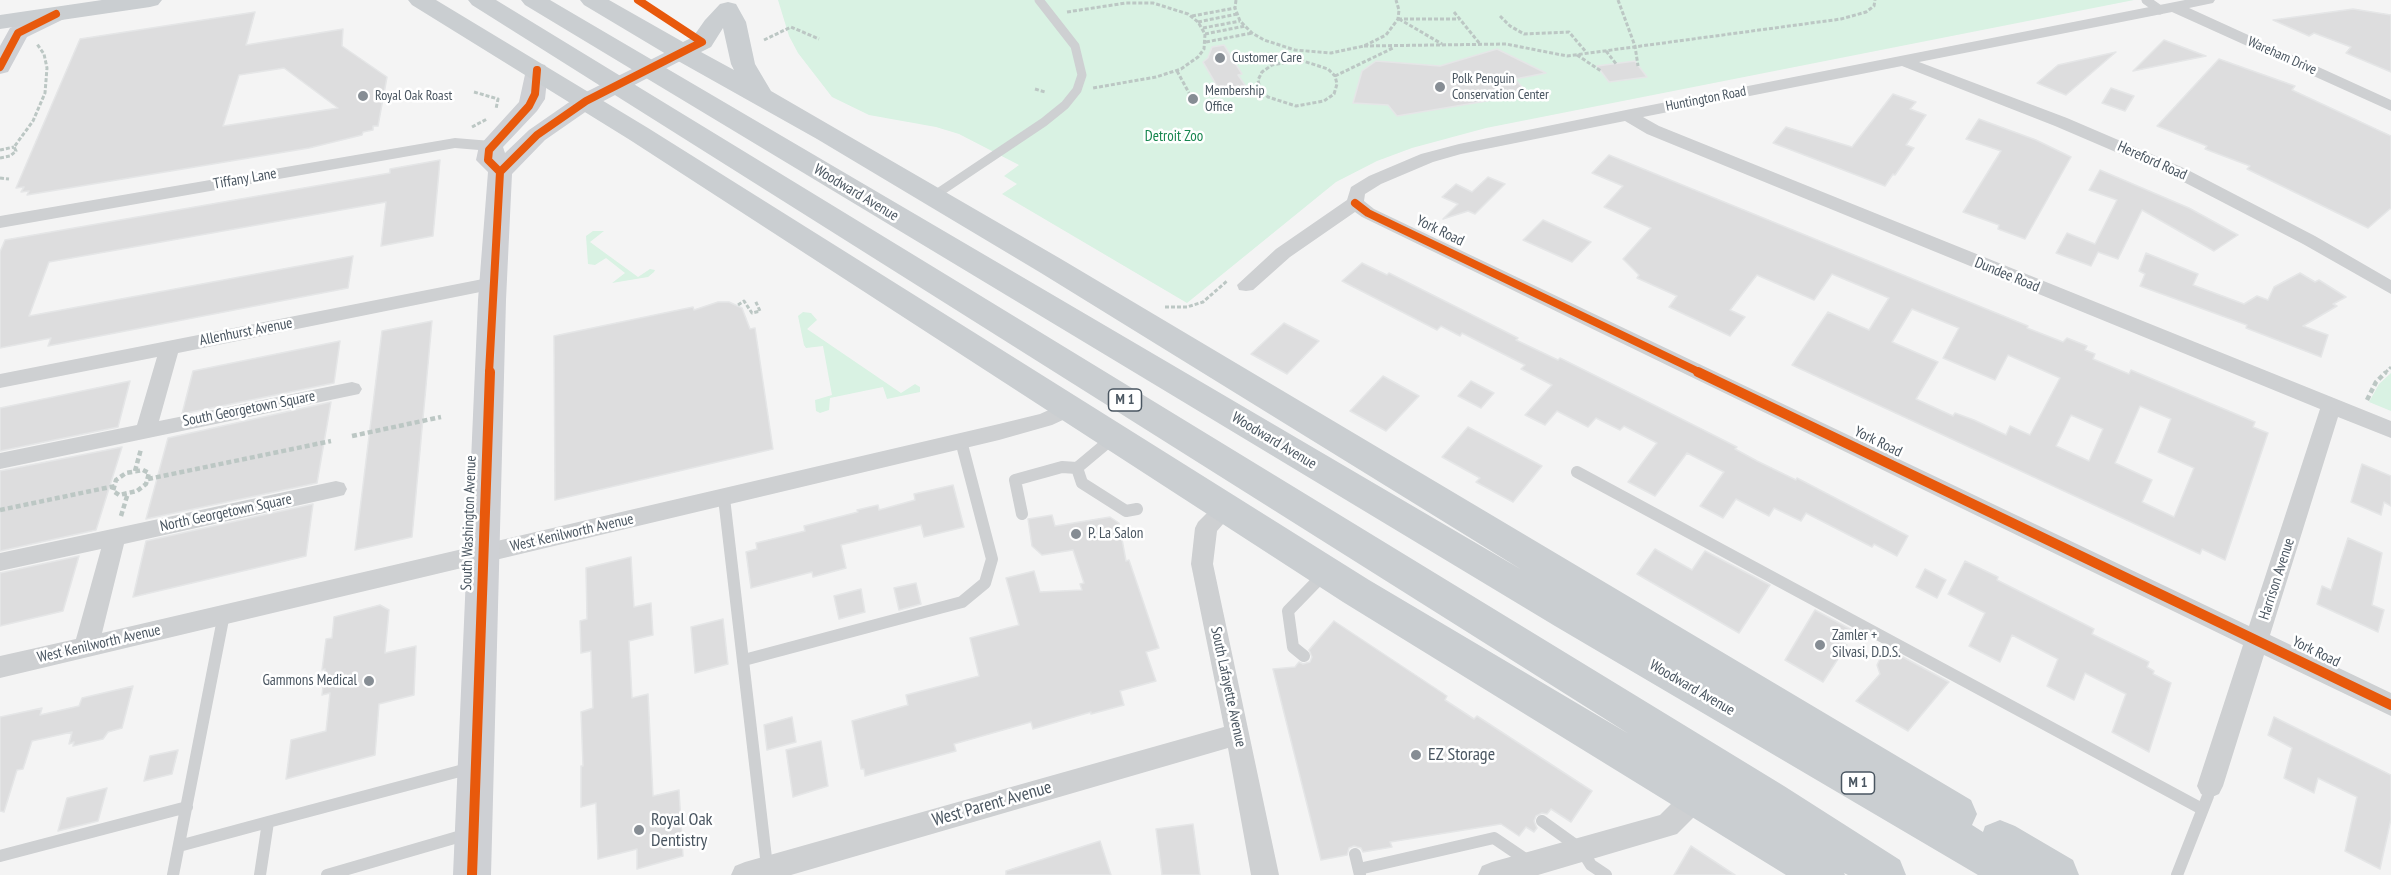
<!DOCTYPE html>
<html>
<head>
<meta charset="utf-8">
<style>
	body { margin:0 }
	canvas { display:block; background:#f4f4f4 }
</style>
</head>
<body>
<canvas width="2391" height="875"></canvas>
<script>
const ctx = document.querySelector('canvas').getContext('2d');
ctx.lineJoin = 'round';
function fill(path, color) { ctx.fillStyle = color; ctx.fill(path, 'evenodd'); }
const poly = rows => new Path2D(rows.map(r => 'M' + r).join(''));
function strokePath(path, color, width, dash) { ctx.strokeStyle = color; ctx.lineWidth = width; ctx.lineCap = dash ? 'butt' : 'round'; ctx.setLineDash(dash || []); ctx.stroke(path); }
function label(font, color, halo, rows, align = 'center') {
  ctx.font = font + ' "PT Sans Narrow",sans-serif'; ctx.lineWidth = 5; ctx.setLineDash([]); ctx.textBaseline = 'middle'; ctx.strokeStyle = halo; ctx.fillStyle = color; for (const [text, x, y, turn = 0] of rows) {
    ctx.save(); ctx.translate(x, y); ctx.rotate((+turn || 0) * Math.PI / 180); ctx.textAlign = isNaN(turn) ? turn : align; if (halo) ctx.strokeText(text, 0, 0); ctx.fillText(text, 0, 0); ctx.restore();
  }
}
const green = poly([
	[778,0,2134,0,1486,128,1412,148,1377,161,1336,182,1187,303,1002,194,1017,184,1004,176,1019,165,959,134,936,127,869,115,832,97,798,53,789,36],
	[593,231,604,231,590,242,638,277,650,269,655,270,654,272,648,277,612,283,625,273,606,258,595,265,588,264,586,236],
	[803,312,811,313,817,320,807,329,901,393,915,384,920,387,920,392,887,399,883,387,830,398,829,410,820,413,816,411,815,400,832,395,823,346,806,348,804,345,798,316],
	[2391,373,2391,411,2369,402,2379,384]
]);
const building = poly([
	[2353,9,2391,15,2391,72,2346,53,2351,47,2314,33,2309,36,2273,20,2353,9],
	[255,12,246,45,343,29,342,46,387,77,378,126,373,126,373,130,363,132,362,135,309,148,27,195,29,191,21,192,24,187,16,188,80,39,255,12],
	[284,68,338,108,223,126,239,75,284,68],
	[2164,40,2206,56,2133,71,2164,40],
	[1224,45,1242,74,1238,75,1247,88,1221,93,1203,62,1208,58,1212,47,1224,45],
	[1497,49,1546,73,1515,79,1528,94,1397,116,1388,105,1353,103,1362,71,1376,61,1440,66,1497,49],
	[2116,52,2066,95,2037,83,2058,65,2116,52],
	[2219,59,2295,86,2292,90,2391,136,2391,208,2368,228,2247,169,2250,166,2205,149,2207,146,2157,126,2219,59],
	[1635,61,1647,77,1609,82,1597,66,1635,61],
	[2111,88,2134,96,2125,111,2102,103,2111,88],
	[1893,94,1916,102,1910,109,1926,115,1906,145,1914,148,1895,175,1893,174,1885,186,1773,143,1786,127,1852,147,1893,94],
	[1979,119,2036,140,2071,157,2025,239,1998,229,1999,225,1963,212,2001,151,1966,139,1979,119],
	[1609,155,2028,326,2027,328,2063,342,2067,338,2087,346,2085,350,2095,354,2093,359,2129,374,2131,370,2255,422,2253,427,2268,433,2225,560,2202,549,2200,554,1792,365,1828,312,1869,330,1889,298,1832,274,1814,300,1757,275,1730,310,1745,317,1730,336,1669,307,1677,296,1637,278,1639,275,1623,259,1651,228,1604,207,1623,186,1592,173,1609,155],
	[1912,309,1959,328,1943,358,1995,380,2008,355,2060,378,2030,435,2010,426,2006,435,1974,420,1955,413,1953,416,1916,399,1938,362,1892,342,1912,309],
	[2140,406,2171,419,2158,452,2194,468,2174,517,2142,502,2152,480,2115,463,2140,406],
	[2071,415,2103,429,2089,461,2056,446,2071,415],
	[440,160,433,236,381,246,386,202,49,262,29,316,353,256,348,288,48,346,51,338,0,348,0,252,5,240,390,173,390,169,440,160],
	[2100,170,2189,208,2238,235,2214,251,2142,210,2118,259,2098,252,2091,266,2056,253,2067,233,2095,244,2117,200,2089,190,2100,170],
	[1488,177,1505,184,1475,214,1468,211,1443,219,1458,204,1442,197,1456,184,1472,192,1488,177],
	[1543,220,1591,242,1572,262,1523,240,1543,220],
	[2146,253,2198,274,2193,285,2244,304,2257,296,2268,300,2274,287,2300,273,2315,282,2319,280,2346,297,2333,304,2337,306,2303,326,2328,335,2321,357,2246,328,2247,325,2140,286,2145,274,2139,271,2146,253],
	[1362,263,1387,275,1389,273,1518,338,1516,340,1558,360,1560,358,1644,400,1737,447,1735,449,1757,461,1796,480,1797,478,1908,536,1897,556,1874,544,1872,547,1806,513,1801,521,1774,508,1769,516,1736,499,1723,518,1700,506,1724,472,1687,453,1655,496,1628,482,1657,443,1624,426,1620,430,1596,418,1588,427,1557,411,1545,425,1525,415,1552,385,1521,369,1525,365,1462,333,1460,336,1441,326,1437,330,1342,281,1362,263],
	[718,302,729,302,742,308,750,329,755,328,773,449,555,500,554,336,693,307,694,310,718,302],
	[432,321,412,537,355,550,382,331,432,321],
	[1284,323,1319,341,1287,374,1251,354,1284,323],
	[340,341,334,383,182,414,193,371,340,341],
	[1383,376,1419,396,1386,431,1350,411,1383,376],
	[130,381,118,427,0,451,0,408,130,381],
	[1471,381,1494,393,1481,408,1458,396,1471,381],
	[331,402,317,483,146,519,168,438,331,402],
	[1468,427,1542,466,1513,502,1476,482,1480,478,1442,457,1468,427],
	[122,447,96,530,0,551,0,471,122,447],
	[2362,464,2391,476,2391,506,2384,502,2381,515,2351,502,2362,464],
	[953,485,964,527,924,537,921,525,841,545,846,568,813,577,812,572,751,588,746,552,757,549,756,543,805,531,804,526,858,512,857,510,878,505,879,510,915,500,914,494,953,485],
	[313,504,306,556,133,597,146,541,313,504],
	[1052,515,1055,526,1110,517,1119,523,1126,561,1129,560,1159,648,1146,652,1156,681,1120,691,1124,705,1091,714,1091,712,1033,729,1031,722,954,744,956,751,865,776,864,769,861,769,852,721,908,705,906,695,979,676,970,638,1019,625,1006,578,1034,571,1040,592,1082,590,1080,584,1084,583,1073,550,1042,555,1032,546,1028,519,1052,515],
	[2348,538,2382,553,2372,605,2384,610,2378,632,2317,604,2322,586,2331,590,2348,538],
	[1655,549,1692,570,1705,551,1770,585,1739,633,1637,574,1655,549],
	[79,556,63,611,0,626,0,573,79,556],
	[631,557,634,607,651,603,653,635,629,641,632,698,648,694,653,796,679,790,683,856,637,869,637,849,598,859,596,803,581,807,581,766,583,766,581,712,593,708,591,651,581,653,580,621,587,619,586,568,631,557],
	[1965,561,1998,577,1997,580,2094,629,2092,634,2149,662,2147,667,2154,671,2153,674,2171,683,2149,752,2112,732,2126,694,2085,673,2074,700,2047,686,2058,659,2012,635,2000,662,1969,646,1985,613,1948,594,1965,561],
	[1925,569,1946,580,1937,598,1916,587,1925,569],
	[916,583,921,604,899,610,894,588,916,583],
	[861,589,865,612,839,619,834,596,861,589],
	[380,605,389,610,385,653,416,646,414,695,379,704,375,755,286,779,291,740,326,731,330,693,322,695,325,669,322,670,326,639,332,638,334,617,380,605],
	[1815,610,1852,630,1844,644,1847,645,1823,682,1785,660,1815,610],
	[723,619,728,664,695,673,691,627,723,619],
	[1334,621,1447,696,1445,700,1474,719,1477,716,1592,791,1571,822,1551,809,1547,814,1542,813,1536,816,1534,821,1537,828,1534,832,1526,827,1519,836,1501,824,1390,842,1392,847,1363,852,1361,848,1354,846,1349,848,1347,855,1321,860,1273,669,1295,667,1299,662,1303,664,1310,662,1312,657,1309,650,1334,621],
	[1884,650,1890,650,1949,682,1908,731,1856,701,1880,674,1877,665,1884,650],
	[133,686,122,728,108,732,103,739,73,746,74,742,69,744,72,732,32,741,23,769,17,770,4,812,0,811,0,717,42,708,40,715,79,706,82,698,133,686],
	[792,717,796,742,767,750,764,725,792,717],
	[2274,717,2391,775,2391,819,2380,869,2345,851,2357,797,2318,778,2314,793,2284,778,2292,748,2268,735,2274,717],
	[821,741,828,786,793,797,786,750,821,741],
	[178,750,172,774,144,781,150,756,178,750],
	[107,788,98,821,58,831,67,798,107,788],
	[1193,824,1200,875,1162,875,1156,829,1193,824],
	[1100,841,1111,875,1006,875,1006,871,1100,841],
	[1691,846,1735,875,1674,875,1691,846]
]);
const pathFar1 = poly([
	[1236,0,1235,8,1240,21,1252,33,1264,40,1295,50,1331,53,1364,46,1386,35,1398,19,1399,10,1396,0],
	[1618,0,1635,46,1638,66],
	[1067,12,1126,3,1153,3,1188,14,1198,22,1205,34,1204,49,1198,57,1181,69,1156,77,1093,88],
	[1454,12,1480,44],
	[1192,16,1235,8],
	[1500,16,1510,26,1524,34,1569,32,1586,52],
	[1398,19,1459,19],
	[1399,19,1442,44],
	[1198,22,1237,14],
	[1203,28,1240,21],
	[1205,34,1245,26],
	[764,40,791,27,819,39],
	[1206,42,1252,33],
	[1364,46,1506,44,1567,56,1841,19,1866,12,1874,6,1875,0],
	[1606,51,1617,65],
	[1577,55,1601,71],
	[1300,60,1328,69,1335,76,1337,84,1334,94,1324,101,1296,106,1268,97,1260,89,1258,80,1262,72,1272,65,1300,60],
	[1177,71,1189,93],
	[1335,76,1393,48],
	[1035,89,1045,92],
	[474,92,498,99,496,109],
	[472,127,487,119],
	[0,150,14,147],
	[0,158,10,156,16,151,14,147,33,121,45,93,47,68,44,54,37,44],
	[0,178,9,179],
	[738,305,744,301,752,313,760,311,755,300],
	[1165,307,1187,307,1203,302,1227,281],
	[2385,373,2391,367]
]);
const path = poly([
	[2367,400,2376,382,2386,372],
	[352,436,441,417],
	[143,470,149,473,146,484,137,491,119,495,113,491,116,480,126,473,143,470],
	[135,471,141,449],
	[148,479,331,441],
	[0,510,115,486],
	[121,516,128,493]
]);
const laneFar1 = poly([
	[2146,0,2160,10],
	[932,197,1044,122,1065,105,1077,90,1082,75,1075,46,1039,0]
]);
const lane = poly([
	[1077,468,1082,483,1126,511,1137,509],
	[1577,472,2202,809],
	[724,498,768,875],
	[1022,514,1015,480,1062,467,1077,468,1114,437],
	[1304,656,1293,647,1288,611,1324,574],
	[744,660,962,602,985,583,992,559,961,441],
	[1542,821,1581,849,1591,865,1606,875],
	[179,846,268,822],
	[1355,854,1360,875],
	[0,856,187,807],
	[1359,869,1494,838,1528,861],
	[173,875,224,614],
	[260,875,268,822,471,768],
	[327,875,468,834],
	[2177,875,2208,796]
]);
const street = poly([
	[2185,0,2215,0,2213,3,2189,8,2391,100,2391,111,2172,12,1919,62,2067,118,2186,169,2315,236,2391,280,2391,294,2303,244,2174,177,2055,126,1902,66,1643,117,1659,126,2391,421,2391,438,2338,417,2270,635,2391,693,2391,716,2264,655,2223,786,2219,794,2210,798,2201,794,2197,786,2243,645,1362,217,1355,212,1290,257,1253,290,1246,291,1239,290,1237,285,1276,249,1347,200,1351,187,1369,176,1421,154,1459,144,1626,110,2185,0],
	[1625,121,1647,134,2320,409,2249,626,1374,209,1364,201,1365,194,1381,184,1433,162,1461,154,1625,121],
	[455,138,491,141,497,142,499,146,497,150,491,151,455,148,0,228,0,216,455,138],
	[493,277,500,278,502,283,500,288,178,353,159,421,352,382,359,384,362,389,359,394,0,469,0,453,137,425,157,357,0,388,0,374,493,277],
	[1071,400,1078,403,1081,408,1078,413,1052,425,999,440,0,678,0,656,76,639,101,549,0,571,0,553,336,481,344,483,347,489,344,495,336,497,124,544,102,633,999,424,1040,414,1071,400],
	[1227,498,1235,501,1238,507,1217,531,1213,564,1279,875,1251,875,1228,748,791,875,731,875,735,866,745,862,1224,727,1191,564,1195,528,1198,522,1219,501,1227,498],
	[1697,784,1706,787,1710,796,1706,805,1677,834,1538,875,1478,875,1482,866,1492,862,1660,815,1688,787,1697,784]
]);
const secondary = poly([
	[56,8,64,9,67,14,64,19,27,37,8,72,0,74,0,46,10,28,56,8],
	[680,45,688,47,691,52,688,57,594,106,545,140,512,174,506,300,491,875,453,875,478,300,488,172,476,160,479,146,519,102,526,70,529,65,537,63,545,65,548,70,545,99,537,111,503,147,505,153,529,130,578,96,680,45]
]);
const primary = poly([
	[102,0,162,0,158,5,150,7,0,29,0,15,102,0],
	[408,0,436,0,648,128,1369,580,1629,734,472,5,468,0,496,0,1784,786,1900,860,1906,875,1848,875,1844,873,1845,875,1786,875,1343,602,630,140,412,5,408,0],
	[521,0,550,0,1522,570,1041,273,817,139,671,57,584,5,580,0,609,0,683,42,693,37,705,20,720,4,728,2,736,4,746,22,755,64,771,91,1061,259,1971,800,1977,814,1972,825,1983,832,1985,826,2000,820,2015,826,2073,860,2079,875,1978,875,1555,626,525,5,521,0],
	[723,28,731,64,734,70,701,52,711,47,723,28]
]);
const cyclewayFar1 = poly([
	[0,67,18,33,56,14],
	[500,172,488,160,489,150,529,106,535,94,537,70],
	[1355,203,1368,213,1701,373],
	[489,373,500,172,537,135,586,101,702,42,638,0]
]);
const cycleway = poly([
	[1698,372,2391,705],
	[472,875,490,372]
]);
const markers = [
	[1220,58,6,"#868d94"],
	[1440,87,6,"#868d94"],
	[363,96,6,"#868d94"],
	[1193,99,6,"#868d94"],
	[1076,534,6,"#868d94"],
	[1820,645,6,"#868d94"],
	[369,681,6,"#868d94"],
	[1416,755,6,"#868d94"],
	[639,830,6,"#868d94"]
];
const farStreetnames = [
	["Wareham Drive",2282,56,24],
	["Huntington Road",1706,99,-11]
];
const farPoinames = [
	["Customer Care",1232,58],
	["Polk Penguin",1452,79],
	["Conservation Center",1452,95],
	["Membership",1205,91],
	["Office",1205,107],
	["Royal Oak Roast",375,96]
];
const shields = [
	[1125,400,33],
	[1858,783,33]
];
const shieldNames = [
	["M 1",1125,400],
	["M 1",1858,783]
];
const parkNames = [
	["Detroit Zoo",1174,137]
];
const streetNames = [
	["Hereford Road",2152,161,24],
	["Tiffany Lane",245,179,-10],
	["Woodward Avenue",856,193,31],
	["York Road",1440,231,26],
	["Dundee Road",2007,275,22],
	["Allenhurst Avenue",246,332,-11],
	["South Georgetown Square",249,409,-11],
	["Woodward Avenue",1274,441,31],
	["York Road",1878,442,26],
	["North Georgetown Square",226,513,-12],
	["South Washington Avenue",469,523,-88],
	["West Kenilworth Avenue",572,533,-13],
	["Harrison Avenue",2277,579,-72],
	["West Kenilworth Avenue",99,644,-13],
	["York Road",2316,652,26],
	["South Lafayette Avenue",1228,687,78],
	["Woodward Avenue",1692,688,30]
];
const poiNames = [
	["P. La Salon",1088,534],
	["Zamler +",1832,636],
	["Silvasi, D.D.S.",1832,653],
	["Gammons Medical",357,681,"right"]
];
const nearPoinames = [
	["EZ Storage",1428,755],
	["Royal Oak",651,820],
	["Dentistry",651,841]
];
const nearStreetnames = [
	["West Parent Avenue",992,804,-16]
];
fill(green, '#d9f2e3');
fill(building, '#ddddde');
strokePath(building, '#e5e6e7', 1.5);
strokePath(pathFar1, '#bcc7c4', 3, [4, 2]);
strokePath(path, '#bcc7c4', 4.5, [5, 3]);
strokePath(laneFar1, '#ced0d2', 9);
strokePath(lane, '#ced0d2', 12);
fill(street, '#ced0d2');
fill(secondary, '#ced0d4');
fill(primary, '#caced1');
strokePath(cyclewayFar1, '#e8590c', 8);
strokePath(cycleway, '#e8590c', 10);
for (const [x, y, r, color] of markers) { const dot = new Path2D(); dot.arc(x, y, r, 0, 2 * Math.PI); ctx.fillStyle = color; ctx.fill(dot); strokePath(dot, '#fff', 2); }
label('14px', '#4a5661', '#fff', farStreetnames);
label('14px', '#4a5661', '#fff', farPoinames, 'left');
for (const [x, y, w] of shields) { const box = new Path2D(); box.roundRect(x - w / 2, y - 11, w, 22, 4.5); ctx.fillStyle = '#fff'; ctx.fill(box); strokePath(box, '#4a5661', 1.5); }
label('bold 14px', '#4a5661', null, shieldNames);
label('15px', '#17864f', '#fff', parkNames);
label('15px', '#4a5661', '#fff', streetNames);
label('15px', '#4a5661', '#fff', poiNames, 'left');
label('18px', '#4a5661', '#fff', nearPoinames, 'left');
label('18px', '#4a5661', '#fff', nearStreetnames);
</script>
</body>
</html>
